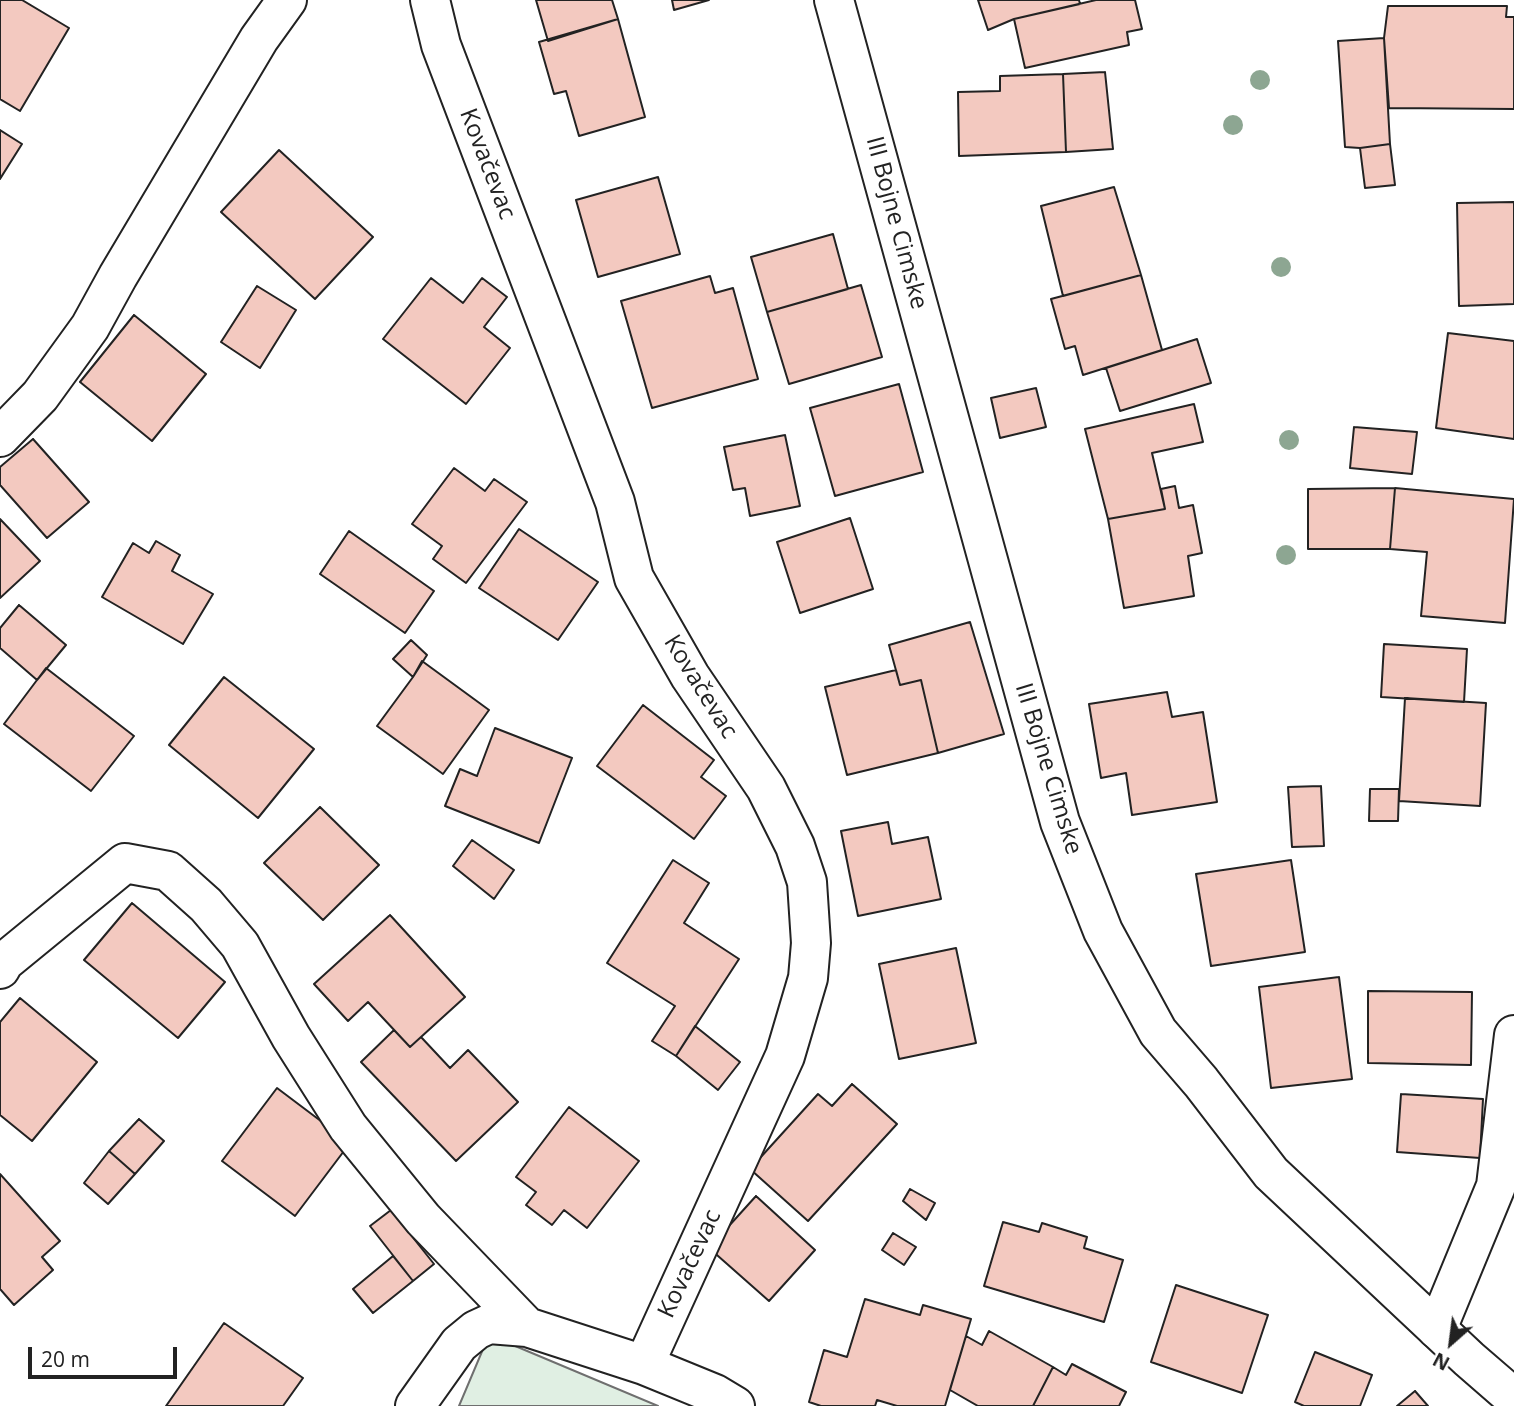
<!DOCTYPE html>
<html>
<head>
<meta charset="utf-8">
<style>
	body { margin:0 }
	#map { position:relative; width:1514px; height:1406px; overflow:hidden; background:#fff; font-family:"Open Sans",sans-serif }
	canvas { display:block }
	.north { position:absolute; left:1416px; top:1308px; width:70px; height:70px; -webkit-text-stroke:5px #fff; paint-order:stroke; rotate:208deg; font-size:19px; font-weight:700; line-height:28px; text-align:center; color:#222 }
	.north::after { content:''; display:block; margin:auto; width:24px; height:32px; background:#222; clip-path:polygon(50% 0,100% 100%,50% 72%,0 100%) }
	.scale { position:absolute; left:28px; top:1347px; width:149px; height:32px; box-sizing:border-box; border:4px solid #222; border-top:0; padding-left:9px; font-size:21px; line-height:24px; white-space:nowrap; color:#222; -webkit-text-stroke:5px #fff; paint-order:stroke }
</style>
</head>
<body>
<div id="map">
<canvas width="1514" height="1406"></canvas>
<div class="north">N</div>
<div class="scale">20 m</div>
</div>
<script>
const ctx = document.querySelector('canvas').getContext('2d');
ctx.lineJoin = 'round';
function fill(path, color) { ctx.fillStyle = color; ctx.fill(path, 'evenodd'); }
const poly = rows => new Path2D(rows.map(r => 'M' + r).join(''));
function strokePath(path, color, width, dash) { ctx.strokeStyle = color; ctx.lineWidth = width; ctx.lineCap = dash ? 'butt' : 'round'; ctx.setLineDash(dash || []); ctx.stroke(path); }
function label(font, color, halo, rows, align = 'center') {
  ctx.font = font + ' "Open Sans",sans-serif'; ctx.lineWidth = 5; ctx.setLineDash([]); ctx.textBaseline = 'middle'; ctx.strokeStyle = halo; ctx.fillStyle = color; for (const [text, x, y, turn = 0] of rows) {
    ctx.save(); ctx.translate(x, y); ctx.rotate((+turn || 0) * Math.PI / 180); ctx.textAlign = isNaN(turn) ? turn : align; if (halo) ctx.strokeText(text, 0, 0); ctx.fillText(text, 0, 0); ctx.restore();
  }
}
const green = poly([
	[489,1335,658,1406,459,1406,489,1335]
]);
const building = poly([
	[0,0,22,0,69,28,20,111,0,99,0,0],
	[536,0,612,0,618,19,548,41,536,0],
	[672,0,709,0,674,10,672,0],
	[978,0,1079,0,1080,4,1014,19,988,30,978,0],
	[1096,0,1135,0,1142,29,1127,32,1129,45,1025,68,1014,19,1096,0],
	[1388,6,1507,6,1506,17,1514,17,1514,109,1389,108,1384,38,1388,6],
	[618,19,645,117,579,136,566,91,554,94,539,42,618,19],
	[1384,38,1390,144,1360,148,1345,147,1338,41,1384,38],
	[1105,72,1113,149,1066,152,1063,74,1105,72],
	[1063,74,1066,152,959,156,958,92,1000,91,1000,76,1063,74],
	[0,130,22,144,0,179,0,130],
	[1390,144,1395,185,1365,188,1360,148,1390,144],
	[279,150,373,237,315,299,221,212,279,150],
	[658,177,680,254,598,277,576,200,658,177],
	[1114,187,1141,275,1063,296,1041,206,1114,187],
	[1514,202,1514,304,1459,306,1457,203,1514,202],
	[833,234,848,289,767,312,751,257,833,234],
	[1141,275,1162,350,1083,375,1075,346,1065,349,1051,299,1141,275],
	[710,276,715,293,733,288,758,379,652,408,621,301,710,276],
	[431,278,463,303,482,278,507,297,484,327,510,348,466,404,383,339,431,278],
	[861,285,882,357,789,384,767,312,861,285],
	[257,286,296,310,260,368,221,342,257,286],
	[134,315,206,374,152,441,80,382,134,315],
	[1448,333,1514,341,1514,439,1436,428,1448,333],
	[1197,339,1211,383,1120,411,1106,368,1197,339],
	[899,384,923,472,835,496,810,408,899,384],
	[1036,388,1046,427,1000,438,991,398,1036,388],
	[1194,404,1203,442,1152,453,1165,509,1108,519,1085,429,1194,404],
	[1354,427,1417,432,1412,474,1350,468,1354,427],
	[785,435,800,506,750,516,745,488,733,490,724,447,785,435],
	[33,439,89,502,47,538,0,485,0,467,33,439],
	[454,468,485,491,494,479,527,502,466,583,433,559,442,546,412,524,454,468],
	[1175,486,1179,508,1193,505,1202,553,1188,556,1194,596,1124,608,1108,519,1165,509,1161,489,1175,486],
	[1395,488,1514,499,1505,623,1421,616,1427,552,1390,549,1395,488],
	[1395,488,1390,549,1308,549,1308,489,1395,488],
	[850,518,873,589,800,613,777,542,850,518],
	[0,519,40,561,0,598,0,519],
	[519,529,598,582,558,640,479,588,519,529],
	[349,531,434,591,405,633,320,574,349,531],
	[156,541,180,555,172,571,213,594,183,644,102,597,133,543,149,553,156,541],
	[19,605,66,645,37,680,0,648,0,628,19,605],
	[970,622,1004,734,938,753,921,680,900,685,889,645,970,622],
	[411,640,427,655,413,677,393,659,411,640],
	[1384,644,1467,649,1464,702,1381,697,1384,644],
	[422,661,489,710,443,774,377,726,413,677,422,661],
	[46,668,134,736,91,791,4,724,46,668],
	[896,670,900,685,921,680,938,753,847,775,825,687,896,670],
	[224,677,314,749,258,818,169,745,224,677],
	[1167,692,1172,717,1203,712,1217,802,1132,815,1126,773,1101,778,1089,704,1167,692],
	[1405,698,1486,703,1480,806,1399,801,1405,698],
	[643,705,714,760,701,777,726,796,694,839,597,766,643,705],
	[495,728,572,758,539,843,445,806,460,769,477,776,495,728],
	[1321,786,1324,846,1292,847,1288,787,1321,786],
	[1370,789,1399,789,1398,821,1369,821,1370,789],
	[320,807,379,865,323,920,264,863,320,807],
	[888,822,892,844,928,837,941,899,858,916,841,831,888,822],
	[472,840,514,870,494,899,453,866,472,840],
	[673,860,709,883,684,923,739,959,676,1056,652,1041,675,1006,607,963,673,860],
	[1291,860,1305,952,1211,966,1196,874,1291,860],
	[132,903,225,982,178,1038,84,960,132,903],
	[390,915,465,997,410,1047,368,1002,348,1021,314,984,390,915],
	[956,948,976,1043,899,1059,879,964,956,948],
	[1339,977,1352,1079,1271,1088,1259,987,1339,977],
	[1368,991,1472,992,1471,1065,1368,1063,1368,991],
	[20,998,97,1062,32,1141,0,1115,0,1022,20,998],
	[695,1026,740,1062,718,1090,676,1056,695,1026],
	[394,1030,410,1047,421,1037,450,1068,468,1050,518,1102,456,1161,361,1062,394,1030],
	[852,1084,897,1124,808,1221,750,1169,818,1094,832,1106,852,1084],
	[277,1088,350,1143,295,1216,222,1161,277,1088],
	[1401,1094,1483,1099,1480,1158,1397,1152,1401,1094],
	[569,1107,639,1161,587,1228,564,1210,552,1225,526,1205,536,1192,516,1177,569,1107],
	[139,1119,164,1141,135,1174,109,1151,139,1119],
	[109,1151,135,1174,108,1204,84,1183,109,1151],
	[0,1174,60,1241,42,1257,53,1270,14,1305,0,1289,0,1174],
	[910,1189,935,1203,926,1220,903,1201,910,1189],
	[756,1196,815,1250,769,1301,709,1248,756,1196],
	[391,1210,434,1264,413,1281,370,1226,391,1210],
	[1003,1222,1039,1232,1042,1223,1087,1237,1084,1248,1123,1260,1104,1322,984,1286,1003,1222],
	[893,1233,916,1247,904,1265,882,1250,893,1233],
	[393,1256,413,1281,373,1313,353,1289,393,1256],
	[1176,1285,1268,1315,1242,1393,1151,1362,1176,1285],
	[865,1299,920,1315,923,1305,971,1319,945,1406,897,1406,877,1400,875,1406,821,1406,809,1402,824,1350,847,1357,865,1299],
	[224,1323,303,1378,283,1406,166,1406,224,1323],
	[989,1331,1053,1367,1033,1406,978,1406,950,1390,966,1336,982,1345,989,1331],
	[1315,1352,1372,1375,1360,1406,1304,1406,1295,1402,1315,1352],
	[1072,1364,1126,1392,1119,1406,1033,1406,1053,1367,1066,1375,1072,1364],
	[1415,1391,1428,1406,1397,1406,1415,1391]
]);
const street = poly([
	[430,0,441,45,615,502,634,578,690,676,766,788,795,846,807,882,811,943,808,978,785,1056,644,1365],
	[0,437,40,396,90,327,118,276,259,39,287,0],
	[0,969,4,962,125,863,168,871,206,905,240,945,291,1037,348,1127,423,1219,527,1327],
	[1437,1329,1496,1186,1514,1035],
	[415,1406,459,1344,476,1330,489,1324,527,1327,644,1365,715,1394,735,1406]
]);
const secondary = poly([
	[834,0,1060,822,1103,931,1158,1032,1201,1082,1271,1173,1469,1359,1514,1398]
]);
const trees = [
	[1260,80],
	[1233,125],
	[1281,267],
	[1289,440],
	[1286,555]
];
const streetNames = [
	["Kovačevac",487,164,69],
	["III Bojne Cimske",896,223,75],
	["Kovačevac",700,687,58],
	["III Bojne Cimske",1048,769,73],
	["Kovačevac",690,1264,-65]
];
fill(green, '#e0efe3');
strokePath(green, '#6f6f6f', 2);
fill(building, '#f3c9c0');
strokePath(building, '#222', 2);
strokePath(street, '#222', 42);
strokePath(secondary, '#222', 42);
strokePath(street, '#fff', 38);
strokePath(secondary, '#fff', 38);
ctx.fillStyle = '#8da692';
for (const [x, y] of trees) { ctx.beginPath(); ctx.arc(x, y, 10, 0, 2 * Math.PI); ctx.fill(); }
label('24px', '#222', '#fff', streetNames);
</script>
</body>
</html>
